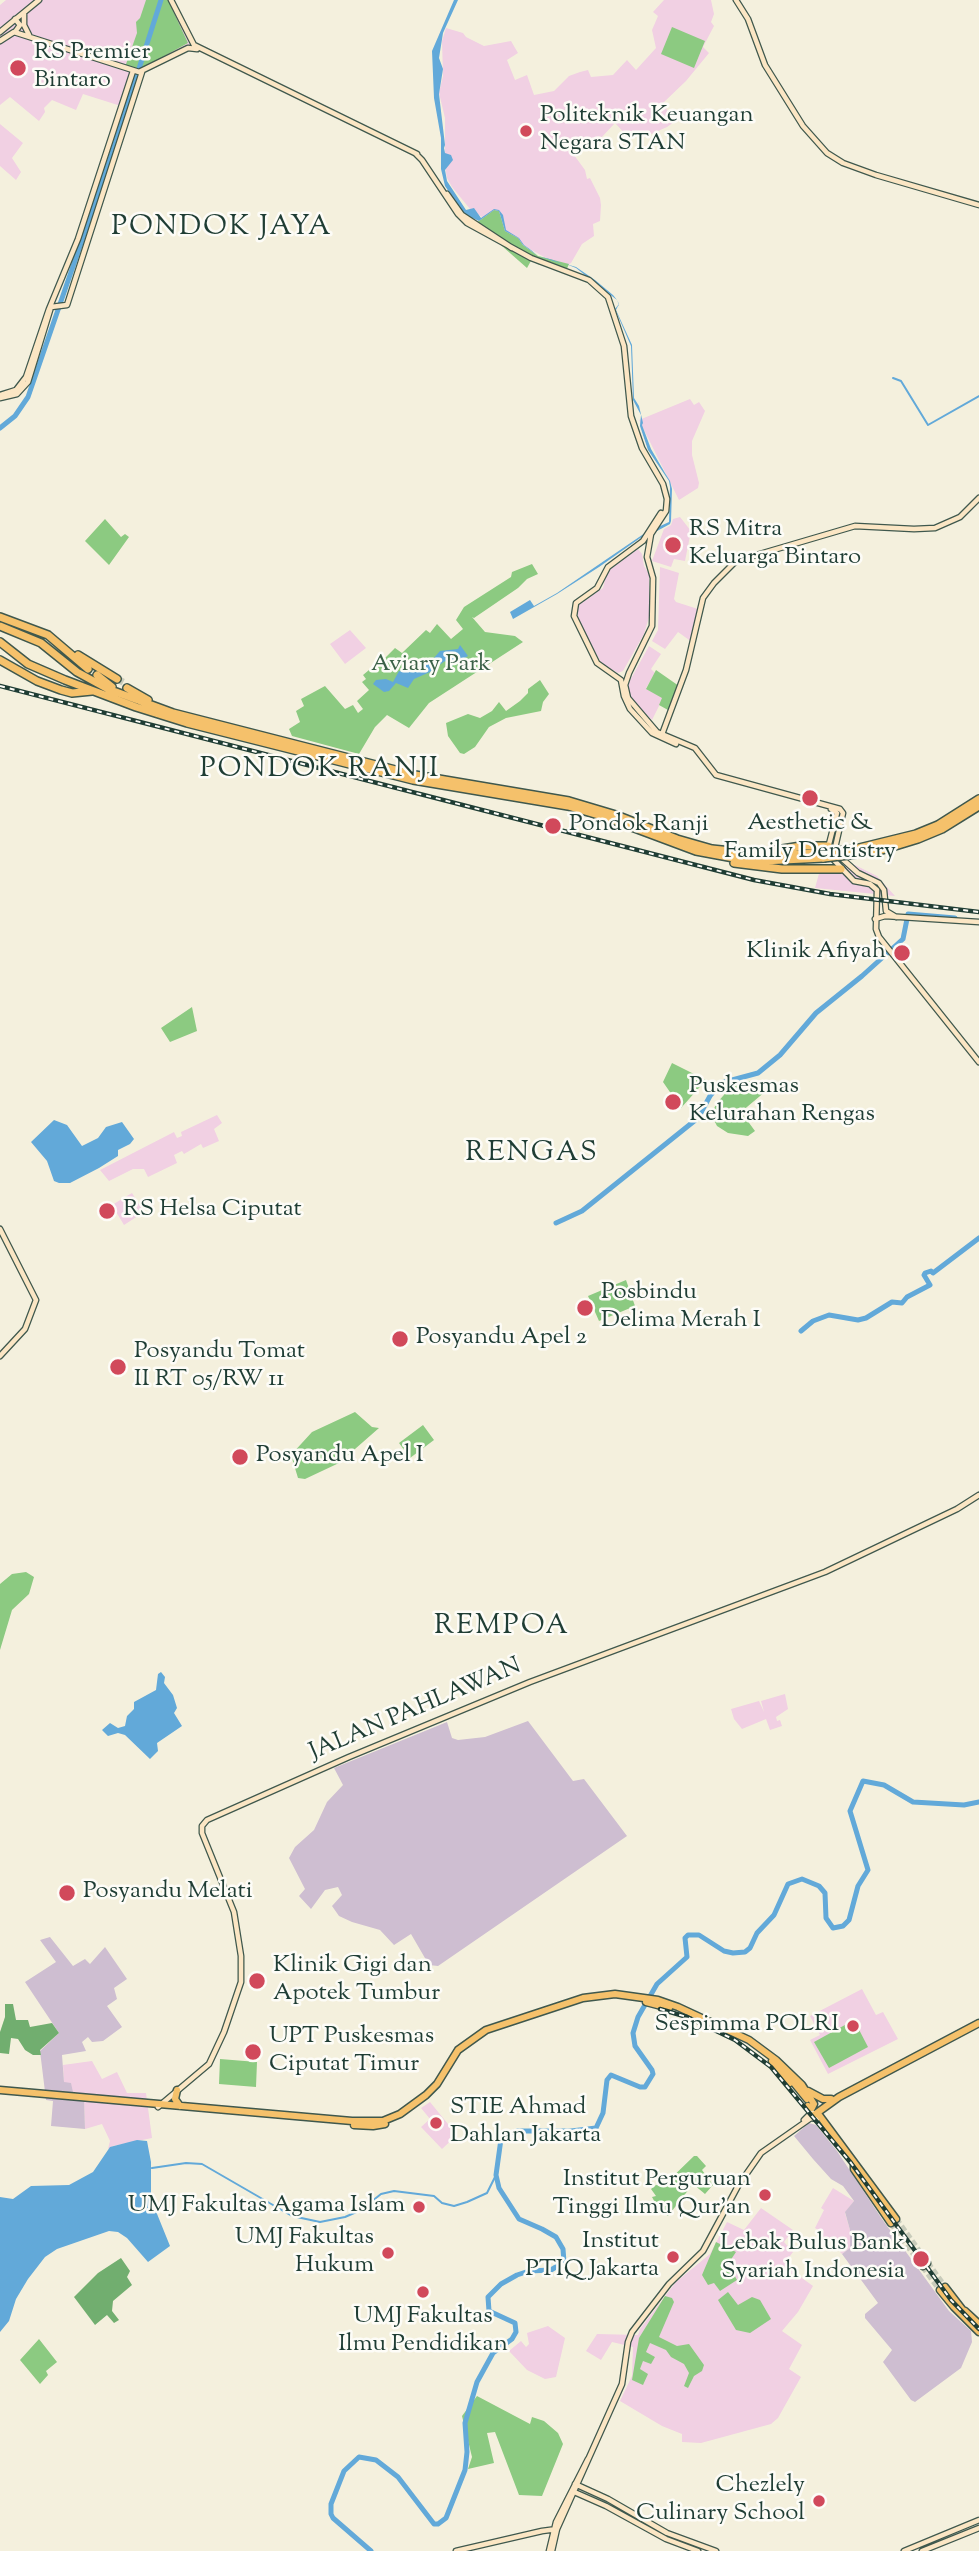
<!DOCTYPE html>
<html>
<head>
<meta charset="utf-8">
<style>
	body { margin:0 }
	canvas { display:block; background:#f4f0dd }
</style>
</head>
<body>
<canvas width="979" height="2551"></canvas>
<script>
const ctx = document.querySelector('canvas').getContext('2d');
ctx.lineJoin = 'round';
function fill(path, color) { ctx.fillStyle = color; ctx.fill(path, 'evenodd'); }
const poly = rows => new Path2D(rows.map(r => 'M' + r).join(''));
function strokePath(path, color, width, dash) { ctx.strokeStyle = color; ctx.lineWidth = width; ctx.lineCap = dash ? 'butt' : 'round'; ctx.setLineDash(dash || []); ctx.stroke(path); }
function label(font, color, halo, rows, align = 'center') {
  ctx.font = font + ' "Sorts Mill Goudy",serif'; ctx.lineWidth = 5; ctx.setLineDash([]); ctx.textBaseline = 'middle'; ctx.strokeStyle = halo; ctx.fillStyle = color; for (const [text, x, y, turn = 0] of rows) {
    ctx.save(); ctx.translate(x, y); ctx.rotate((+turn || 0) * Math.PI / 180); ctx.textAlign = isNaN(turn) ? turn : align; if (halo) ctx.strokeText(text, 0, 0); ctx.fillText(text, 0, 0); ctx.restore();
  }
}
const built = poly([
	[6,0,169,0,191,44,138,71,124,107,83,94,76,110,52,100,44,108,45,112,39,121,10,97,0,105,0,5],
	[664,0,711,0,714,14,711,22,714,26,703,47,709,53,686,81,663,103,674,122,667,127,649,135,629,138,615,123,601,138,598,136,574,155,585,170,587,179,590,178,600,198,601,205,600,221,593,224,594,236,582,244,571,263,567,266,557,264,528,248,470,209,452,187,447,178,445,166,445,118,439,93,443,76,442,41,446,28,463,33,466,37,484,46,511,41,518,53,507,60,515,80,527,75,534,95,554,91,569,76,580,72,588,70,591,77,613,75,627,60,636,70,656,48,652,30,658,16,653,12],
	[0,124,23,143,12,158,21,172,16,180,0,166],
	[690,399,694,405,699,402,705,411,692,441,692,455,699,483,698,488,679,500,639,420],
	[680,517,691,531,685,561,674,559,671,567,652,561,664,529,671,525,673,519],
	[638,549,642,554,644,566,649,574,649,617,644,634,623,671,618,673,602,664,579,623,577,610,579,605,603,588,607,572],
	[660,567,679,573,674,599,676,602,698,609,692,642,678,632,665,649,652,641,658,630],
	[350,630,366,648,345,664,330,644],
	[649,646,661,654,651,669,655,673,646,688,663,698,652,720,629,696,627,686],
	[853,864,877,876,895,896,815,888,820,870],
	[217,1115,222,1123,214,1129,219,1141,203,1148,201,1144,184,1154,182,1151,174,1155,177,1163,148,1177,144,1169,133,1169,109,1181,100,1170,174,1132,177,1138,182,1136,181,1132],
	[132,1193,144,1212,124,1225,112,1205],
	[785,1694,788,1709,776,1717,777,1721,780,1720,782,1726,770,1730,766,1719,742,1729,734,1719,731,1709,759,1701,764,1712,761,1701],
	[862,1989,876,2015,883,2012,898,2039,828,2074,810,2040,820,2035,810,2016],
	[92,2061,102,2079,117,2072,127,2093,146,2093,152,2138,113,2146,108,2149,110,2141,102,2124,85,2129,84,2099,74,2097,64,2082,63,2065],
	[430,2102,457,2135,442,2149,421,2127,430,2119,421,2108],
	[833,2188,854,2201,845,2213,850,2230,850,2248,842,2254,840,2252,843,2240,817,2240,821,2232,815,2228,824,2210,821,2208],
	[761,2208,793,2230,784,2242,793,2252,787,2260,802,2278,813,2286,798,2312,782,2331,802,2345,789,2369,801,2377,778,2418,771,2424,701,2443,682,2442,682,2434,662,2426,620,2401,632,2376,633,2347,612,2342,601,2360,586,2351,597,2334,638,2335,640,2329,676,2282,710,2254,727,2222,744,2230],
	[548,2326,565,2338,556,2377,545,2379,527,2370,509,2351,521,2341,526,2347,529,2344,527,2333]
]);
const industrial = poly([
	[528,1721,573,1781,584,1779,627,1836,438,1966,429,1965,411,1934,394,1945,380,1930,352,1922,339,1916,332,1906,342,1895,338,1887,325,1890,311,1909,299,1896,305,1889,289,1858,295,1847,314,1830,327,1802,343,1785,334,1768,447,1722,452,1738,458,1740,485,1737],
	[50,1937,73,1966,85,1959,90,1964,105,1947,127,1979,114,1988,117,1999,107,2006,122,2027,103,2041,92,2042,88,2037,82,2042,86,2051,62,2055,64,2082,71,2083,74,2097,84,2098,85,2129,51,2126,53,2101,46,2100,40,2051,59,2033,25,1982,56,1962,40,1940],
	[809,2123,816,2125,837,2151,882,2219,949,2311,971,2331,972,2342,961,2368,915,2402,911,2400,883,2362,892,2350,865,2318,865,2314,878,2303,842,2254,850,2248,850,2230,845,2212,854,2201,843,2186,831,2179,813,2159,794,2136]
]);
const green = poly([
	[146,0,168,0,188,43,139,70,125,67,137,33,136,22,140,18],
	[672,27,705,41,694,68,661,54],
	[494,210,499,211,505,231,518,238,523,245,538,256,569,264,566,271,537,264,532,259,527,268,494,239,472,226],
	[105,519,121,537,125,534,129,537,109,565,85,541],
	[532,564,538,574,527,579,518,588,474,618,472,617,485,632,515,636,523,642,429,703,409,728,387,715,375,727,359,754,292,736,289,729,300,722,296,711,304,706,301,699,325,686,345,709,353,705,358,713,363,709,357,701,369,690,362,682,366,679,363,675,381,660,384,663,387,661,385,658,395,648,402,653,426,630,430,633,437,624,451,639,463,629,456,620,464,607,511,577,512,572],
	[656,670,679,686,668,710,659,705,662,698,646,689],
	[540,680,549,694,543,702,541,711,506,718,489,727,475,747,464,754,460,753,448,736,446,723,468,714,480,718,492,711,499,702,506,711,520,701,528,693,528,689],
	[192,1007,197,1031,170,1042,161,1028],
	[672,1063,706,1080,681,1108,663,1082],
	[750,1081,766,1091,741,1112,755,1131,748,1136,728,1133,717,1126,714,1120,712,1114,716,1104,730,1088],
	[626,1280,635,1306,599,1321,588,1296],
	[355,1412,372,1427,379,1428,339,1463,305,1479,298,1478,291,1455,312,1432],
	[423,1425,434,1440,410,1458,399,1443],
	[26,1572,34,1577,29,1594,12,1610,0,1650,0,1584,12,1574],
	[854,2020,868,2047,829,2068,814,2042],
	[220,2059,257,2062,256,2087,219,2084],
	[694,2156,697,2156,706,2166,702,2170,713,2185,705,2194,693,2184,668,2216,658,2208,652,2197,656,2196,651,2189,656,2185,663,2186],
	[716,2242,736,2252,728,2264,737,2280,720,2291,714,2283,708,2285,702,2275],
	[728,2292,738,2305,752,2297,760,2300,771,2319,750,2333,736,2330,718,2300],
	[665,2296,672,2298,674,2302,659,2337,677,2346,689,2344,704,2365,702,2371,694,2376,688,2388,684,2386,689,2373,684,2364,671,2357,666,2350,650,2343,646,2352,655,2357,651,2364,643,2361,640,2369,648,2374,643,2385,632,2380,639,2338],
	[39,2339,57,2362,46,2371,48,2375,40,2384,20,2360],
	[477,2396,530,2424,532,2417,544,2421,558,2433,563,2444,542,2496,519,2495,495,2432,487,2433,494,2463,468,2469,472,2457,462,2416]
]);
const forest = poly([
	[5,2004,13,2004,16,2020,28,2020,30,2027,52,2023,59,2033,40,2050,41,2055,33,2055,25,2050,18,2039,11,2038,9,2054,0,2053,0,2032,5,2017],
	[121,2258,130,2271,127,2277,132,2285,113,2301,112,2311,119,2320,114,2323,107,2315,95,2325,74,2297,98,2273]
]);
const water = poly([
	[454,0,458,0,443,33,439,58,443,69,439,94,445,145,444,148,445,153,451,155,453,160,445,170,447,181,466,210,474,208,481,218,494,209,499,210,503,215,506,230,519,238,524,245,531,250,538,256,553,260,563,264,566,264,576,267,595,280,613,295,617,300,619,305,618,306,616,310,632,345,634,398,639,406,643,423,642,425,651,449,665,473,670,481,672,489,671,521,670,524,657,531,646,534,599,567,557,594,513,619,510,612,530,600,534,606,557,593,645,533,669,522,670,487,669,481,648,450,640,426,641,415,633,400,631,346,615,309,619,304,617,300,576,268,566,264,563,264,538,256,523,245,518,238,505,231,499,211,494,210,479,221,464,214,445,186,441,169,441,138,434,98,432,51],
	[460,645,468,656,461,660,458,657,453,660,455,663,452,666,445,661,430,672,414,679,408,688,396,683,389,691,384,692,373,684,376,680,386,679,393,682,399,671,412,672,422,660,433,659,440,651,458,649],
	[54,1120,67,1125,82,1146,98,1138,106,1127,122,1122,134,1139,130,1144,118,1150,118,1156,99,1168,70,1183,59,1183,54,1181,47,1161,31,1142],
	[161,1672,165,1677,164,1683,173,1695,177,1708,174,1713,182,1726,157,1743,158,1751,150,1759,125,1735,118,1733,108,1736,102,1730,110,1723,118,1728,125,1726,127,1716,134,1709,134,1702,156,1690,158,1674],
	[137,2140,147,2141,151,2162,151,2199,170,2246,148,2262,127,2238,118,2232,109,2231,57,2249,45,2257,28,2279,16,2299,9,2321,0,2332,0,2197,13,2199,31,2186,69,2185,93,2172,110,2147]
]);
const stream = poly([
	[893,378,901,381,928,425,979,396],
	[152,2168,186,2163,202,2164,292,2216,320,2222,345,2217,361,2210,381,2194,394,2191,434,2196,442,2203,454,2206,467,2202,487,2193,496,2175]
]);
const river = poly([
	[0,428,15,416,28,397,111,156,161,0],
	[556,1223,582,1211,698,1118,710,1096,721,1083,758,1073,780,1055,816,1013,862,976,903,939,908,914,955,918],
	[801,1331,813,1321,829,1315,858,1320,866,1318,892,1302,902,1303,907,1297,930,1285,924,1275,925,1273,931,1271,933,1273,979,1238],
	[371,2551,333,2518,331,2514,331,2504,344,2471,359,2457,376,2460,398,2477,434,2524,438,2524,446,2518,465,2470,467,2452,465,2423,477,2382,493,2353,512,2339,516,2332,515,2323,489,2311,488,2297,501,2284,517,2275,529,2271,551,2270,564,2262,563,2249,556,2237,542,2229,519,2219,499,2188,496,2175,501,2139,517,2131,571,2131,596,2128,603,2113,607,2080,611,2075,640,2087,645,2087,653,2074,652,2070,635,2046,633,2033,638,2017,657,1984,687,1957,685,1938,688,1935,699,1935,724,1951,733,1953,745,1952,750,1948,757,1933,774,1915,788,1884,802,1879,819,1886,825,1893,826,1918,833,1928,843,1926,849,1920,858,1886,868,1870,850,1811,863,1781,884,1785,913,1802,964,1805,979,1802]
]);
const trunkTunnel = poly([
	[896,2219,945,2287],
	[891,2223,940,2290]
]);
const motorwayTunnel = poly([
	[117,679,125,683]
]);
const secondary = poly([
	[171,0,194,45,417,154],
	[736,0,748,19,765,65,803,126,827,153,843,163,876,175,979,205],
	[24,14,24,25,29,35],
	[0,32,39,0],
	[14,32,139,72,188,48,197,49],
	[15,32,20,25,15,19],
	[0,41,14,32],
	[416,154,422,160,458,214,467,223,531,258,589,280,608,297,624,346,631,416,642,448,663,484,667,499,666,511,651,534,647,557,653,578,652,626,629,673,625,685,628,698,657,732,695,748,716,775,840,809,843,813,835,848,838,855,858,873,879,883,884,890,886,911,896,917],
	[447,194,462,215,512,248],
	[51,307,67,305,142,72],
	[0,395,16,390,26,377,49,309,78,239,133,71],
	[0,398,17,394,28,382,51,307],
	[661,513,643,541,608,567,597,588,576,603,574,616,597,663,621,680,624,696,630,709,652,733,676,744],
	[661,737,686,670,703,598,714,583,736,561,855,526,914,529,935,528,960,517,979,498],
	[828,848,837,813,831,809],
	[830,856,854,881,870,884,877,890,876,929,879,937,979,1062],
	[875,919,885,916,979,922],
	[0,1229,36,1300,25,1329,0,1356],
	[158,2107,209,2064,224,2032,241,1982,241,1956,234,1912,202,1833,202,1826,207,1820,349,1757,530,1682,825,1572,957,1509,979,1495],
	[804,2120,812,2112],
	[575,2484,608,2499,667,2533,716,2551],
	[572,2491,606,2506,666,2539,698,2551],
	[456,2551,542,2531,557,2529],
	[549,2551,556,2522,588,2459],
	[552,2551,557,2529,622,2384,628,2342,632,2332,669,2284,703,2251,738,2186,761,2153,811,2118,817,2119],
	[904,2551,979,2520],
	[922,2551,979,2528]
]);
const trunk = poly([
	[646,2002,669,2008],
	[772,2061,790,2083],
	[790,2078,807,2099],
	[0,2090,352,2121,383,2121,400,2114,426,2095,437,2084,458,2050,486,2030,583,1998,615,1994,658,2000,678,2007,749,2040,776,2060,802,2085,814,2104,812,2108,808,2106],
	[177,2090,175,2099,180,2106],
	[808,2091,823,2099,831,2099],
	[814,2115,839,2097,979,2023],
	[819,2115,896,2219],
	[354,2125,373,2126,385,2124],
	[854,2163,854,2169,891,2223],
	[923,2266,927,2263],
	[945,2287,965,2313],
	[940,2290,954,2307,979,2332],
	[965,2311,979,2324]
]);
const motorway = poly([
	[0,617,48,635,88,669],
	[0,626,41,643,77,672,108,689,173,713,415,775,569,801,616,815,677,839,712,849,769,855,821,853],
	[0,642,28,664,65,680,136,707,187,723,413,780,568,806,605,817,696,851,739,859,763,861,824,858],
	[78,655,117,679],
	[0,660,37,681,61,690,72,693,92,691],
	[97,675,112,687],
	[127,688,148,700],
	[855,849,916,834,938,825,979,799],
	[770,851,801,846,828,846],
	[857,854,882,850,918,839,942,829,979,806],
	[734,863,782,869,841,869]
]);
const rail = poly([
	[0,686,754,880,830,894,979,912],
	[660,2009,687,2017,735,2040,771,2067,851,2163,951,2300,979,2329]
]);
const motorwayBridge = poly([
	[821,853,855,849],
	[824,858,857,854]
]);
const markers = [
	[18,68,9,"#d1495b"],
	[526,131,7,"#d1495b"],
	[673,545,9,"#d1495b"],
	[810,798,9,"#d1495b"],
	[553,826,9,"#d1495b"],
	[902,953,9,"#d1495b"],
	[673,1102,9,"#d1495b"],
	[107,1211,9,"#d1495b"],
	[585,1308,9,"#d1495b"],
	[400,1339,9,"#d1495b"],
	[118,1367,9,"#d1495b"],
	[240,1457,9,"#d1495b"],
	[67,1893,9,"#d1495b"],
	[257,1981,9,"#d1495b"],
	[853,2026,7,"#d1495b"],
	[253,2052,9,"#d1495b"],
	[436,2123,7,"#d1495b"],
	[765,2195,7,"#d1495b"],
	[419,2207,7,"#d1495b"],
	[388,2253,7,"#d1495b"],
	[673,2257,7,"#d1495b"],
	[921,2259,9,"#d1495b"],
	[423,2292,7,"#d1495b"],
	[819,2501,7,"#d1495b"]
];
const poiNames = [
	["RS Premier",34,54],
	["Bintaro",34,82],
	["Politeknik Keuangan",540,117],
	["Negara STAN",540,145],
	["RS Mitra",689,531],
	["Keluarga Bintaro",689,559],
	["Aesthetic &",810,825,"center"],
	["Family Dentistry",810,853,"center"],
	["Pondok Ranji",569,826],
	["Klinik Afiyah",886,953,"right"],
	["Puskesmas",689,1088],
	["Kelurahan Rengas",689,1116],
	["RS Helsa Ciputat",123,1211],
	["Posbindu",601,1294],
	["Delima Merah I",601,1322],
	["Posyandu Apel 2",416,1339],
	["Posyandu Tomat",134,1353],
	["II RT 05/RW 11",134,1381],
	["Posyandu Apel I",256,1457],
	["Posyandu Melati",83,1893],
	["Klinik Gigi dan",273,1967],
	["Apotek Tumbur",273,1995],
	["Sespimma POLRI",839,2026,"right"],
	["UPT Puskesmas",269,2038],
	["Ciputat Timur",269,2066],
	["STIE Ahmad",450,2109],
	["Dahlan Jakarta",450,2137],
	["Institut Perguruan",751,2181,"right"],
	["Tinggi Ilmu Qur'an",751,2209,"right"],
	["UMJ Fakultas Agama Islam",405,2207,"right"],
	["UMJ Fakultas",374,2239,"right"],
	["Hukum",374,2267,"right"],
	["Institut",659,2243,"right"],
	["PTIQ Jakarta",659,2271,"right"],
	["Lebak Bulus Bank",905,2245,"right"],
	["Syariah Indonesia",905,2273,"right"],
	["UMJ Fakultas",423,2318,"center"],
	["Ilmu Pendidikan",423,2346,"center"],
	["Chezlely",805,2487,"right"],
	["Culinary School",805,2515,"right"]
];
const parkNames = [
	["Aviary Park",431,666]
];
const streetNames = [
	["JALAN PAHLAWAN",416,1711,-23]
];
const quarterNames = [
	["PONDOK JAYA",222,229],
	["PONDOK RANJI",320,771],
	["RENGAS",532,1155],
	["REMPOA",502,1628]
];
fill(built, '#f1d0e3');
fill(industrial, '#cebed1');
fill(green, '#8cca81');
fill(forest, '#71ae6f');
fill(water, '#62a9d9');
strokePath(stream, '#62a9d9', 2);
strokePath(river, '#62a9d9', 5);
strokePath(trunkTunnel, '#c9ccbb', 6, [6, 3]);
strokePath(motorwayTunnel, '#c9ccbb', 7, [7, 3.5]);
strokePath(secondary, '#3f584d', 7);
strokePath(trunk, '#3f584d', 9);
strokePath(motorway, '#3f584d', 10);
strokePath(secondary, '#fbe6c4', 4.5);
strokePath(trunk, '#f5c16b', 6);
strokePath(motorway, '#f5c16b', 7);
strokePath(rail, '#1f3d34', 4.5);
strokePath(rail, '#fdfcf7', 2, [5]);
strokePath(motorwayBridge, '#3f584d', 10, []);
strokePath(motorwayBridge, '#f5c16b', 7);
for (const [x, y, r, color] of markers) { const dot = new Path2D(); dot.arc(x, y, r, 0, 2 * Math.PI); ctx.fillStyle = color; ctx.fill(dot); strokePath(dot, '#fdfcf7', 2.5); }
label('24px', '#1f3d34', '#fdfcf7', poiNames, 'left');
label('24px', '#3a6047', '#fdfcf7', parkNames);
label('24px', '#1f3d34', '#fdfcf7', streetNames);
ctx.letterSpacing = '2px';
label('28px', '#1f3d34', '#fdfcf7', quarterNames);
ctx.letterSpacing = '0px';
</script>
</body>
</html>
